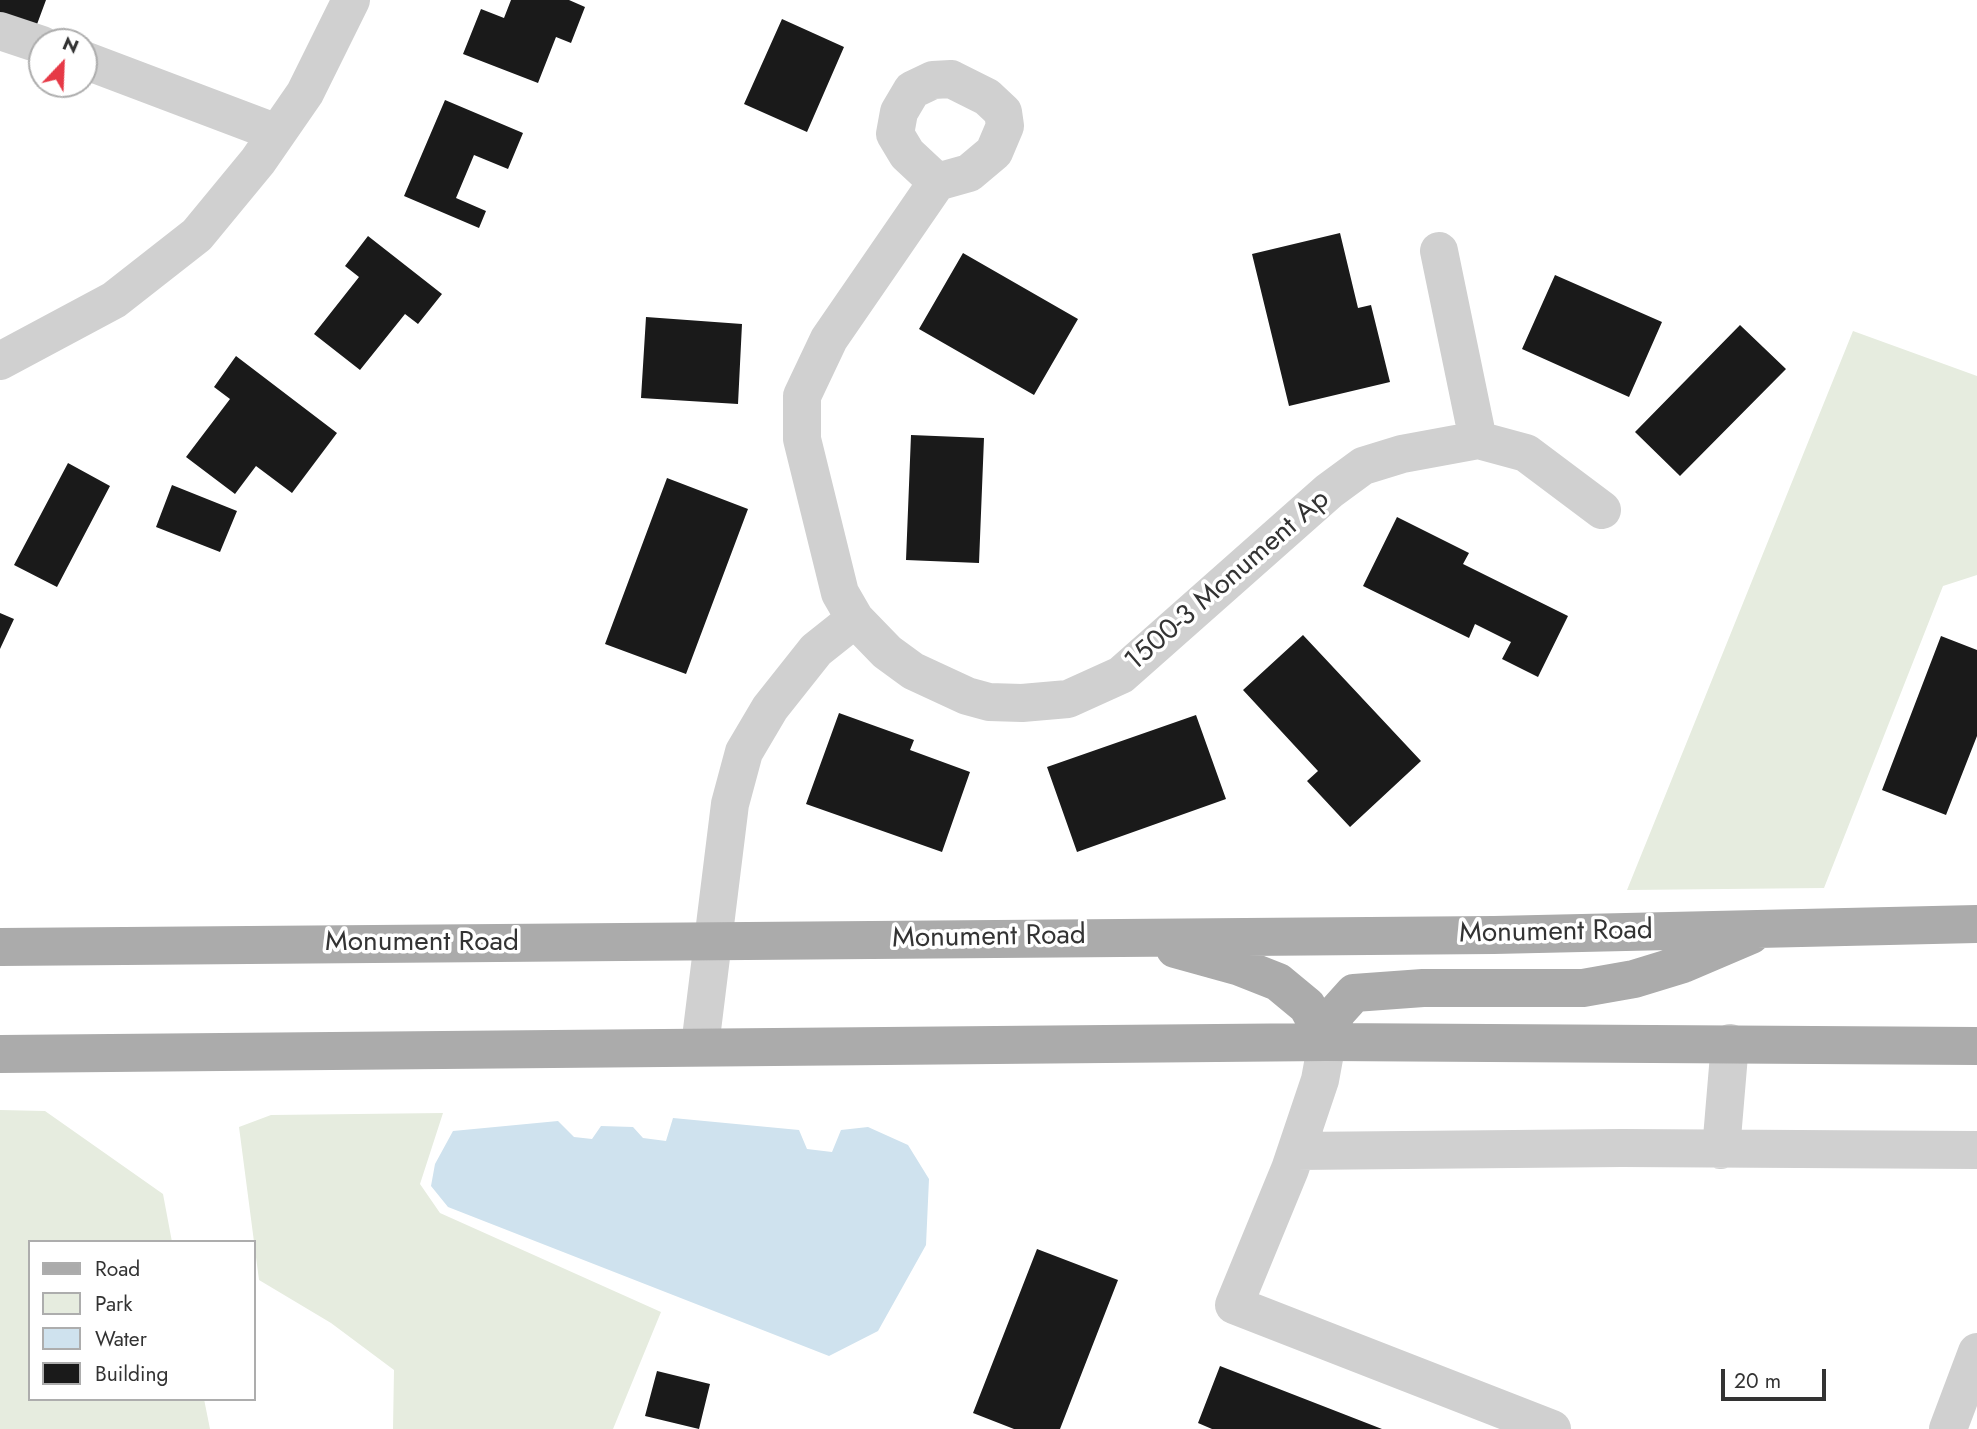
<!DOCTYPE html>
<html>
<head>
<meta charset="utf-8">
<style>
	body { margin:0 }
	#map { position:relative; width:1977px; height:1429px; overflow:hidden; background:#fff; font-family:Jost,sans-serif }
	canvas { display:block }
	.legend { position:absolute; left:28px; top:1240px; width:228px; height:161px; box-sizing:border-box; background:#fff; border:2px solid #adadad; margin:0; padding:9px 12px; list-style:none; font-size:21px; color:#333 }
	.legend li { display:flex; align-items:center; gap:14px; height:35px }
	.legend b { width:35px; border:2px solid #adadad }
	.north { position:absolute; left:28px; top:28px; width:70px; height:70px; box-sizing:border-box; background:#fff; border:2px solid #adadad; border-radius:50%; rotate:23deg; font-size:19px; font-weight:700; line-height:28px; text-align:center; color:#333 }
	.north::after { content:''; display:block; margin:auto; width:24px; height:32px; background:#e63946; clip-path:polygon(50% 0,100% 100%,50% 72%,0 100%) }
	.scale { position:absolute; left:1721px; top:1369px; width:105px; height:32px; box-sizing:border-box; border:4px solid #333; border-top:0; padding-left:9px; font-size:21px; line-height:24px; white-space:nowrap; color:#333; -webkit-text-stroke:5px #fff; paint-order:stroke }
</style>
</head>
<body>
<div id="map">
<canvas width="1977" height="1429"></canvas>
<ul class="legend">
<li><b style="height:9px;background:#ababab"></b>Road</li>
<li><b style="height:19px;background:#e6ecdf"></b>Park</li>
<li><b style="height:19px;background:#cfe2ee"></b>Water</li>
<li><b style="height:19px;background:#1a1a1a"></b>Building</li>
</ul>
<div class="north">N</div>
<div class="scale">20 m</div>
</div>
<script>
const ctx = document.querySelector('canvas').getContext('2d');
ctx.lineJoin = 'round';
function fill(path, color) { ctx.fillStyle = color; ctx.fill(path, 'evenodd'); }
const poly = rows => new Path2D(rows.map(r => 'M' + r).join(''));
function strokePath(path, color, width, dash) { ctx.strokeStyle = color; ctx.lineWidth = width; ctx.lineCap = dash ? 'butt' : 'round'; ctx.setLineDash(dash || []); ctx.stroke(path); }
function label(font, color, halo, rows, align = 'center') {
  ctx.font = font + ' Jost,sans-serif'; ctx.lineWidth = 7; ctx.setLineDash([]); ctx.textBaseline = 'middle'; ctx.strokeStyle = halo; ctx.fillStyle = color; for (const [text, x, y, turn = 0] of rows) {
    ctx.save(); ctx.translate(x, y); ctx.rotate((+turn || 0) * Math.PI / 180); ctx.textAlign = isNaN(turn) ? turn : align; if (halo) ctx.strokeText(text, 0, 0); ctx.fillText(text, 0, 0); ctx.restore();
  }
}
const green = poly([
	[1853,331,1977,376,1977,575,1943,586,1824,888,1627,890],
	[0,1110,45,1111,163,1194,172,1242,30,1242,30,1399,204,1399,210,1429,0,1429],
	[443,1113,420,1184,440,1213,661,1312,613,1429,393,1429,394,1370,331,1323,259,1280,239,1127,271,1115]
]);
const water = poly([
	[673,1118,799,1130,807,1149,832,1152,841,1130,868,1127,908,1145,929,1179,926,1245,878,1331,829,1356,448,1207,431,1186,435,1164,453,1131,558,1121,574,1137,592,1139,601,1126,633,1127,643,1138,666,1141]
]);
const building = poly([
	[0,0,46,0,36,27,0,13],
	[511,0,569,0,585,7,571,43,556,37,538,83,463,54,481,9,504,18],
	[782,19,844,47,807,132,744,104],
	[445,100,523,133,508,169,474,155,456,198,486,211,479,228,404,196],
	[1340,233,1358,308,1371,305,1390,382,1289,406,1252,254],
	[368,236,442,294,418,324,405,314,360,370,314,334,359,277,345,266],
	[963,253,1078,319,1034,395,919,329],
	[1555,275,1662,322,1629,397,1522,349],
	[646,317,742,324,738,404,641,398],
	[1740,325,1786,369,1680,476,1635,432],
	[236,356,337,433,292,493,256,466,235,494,186,457,230,399,214,387],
	[911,435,984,438,979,563,906,560],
	[68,463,110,486,57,587,14,565],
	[667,478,748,509,686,674,605,644],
	[172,485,237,511,220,552,156,527],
	[1397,517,1469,553,1463,564,1568,616,1538,677,1502,659,1511,642,1475,624,1469,638,1363,586],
	[0,613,14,619,0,649],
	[1303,635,1421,761,1350,827,1307,781,1318,771,1243,690],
	[1941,636,1977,650,1977,736,1946,815,1882,790],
	[839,713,914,740,910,750,970,772,942,852,806,804],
	[1196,715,1226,799,1077,852,1047,767],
	[1037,1249,1118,1280,1060,1429,1014,1429,973,1413],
	[1220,1366,1382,1429,1212,1429,1198,1423],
	[657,1371,710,1384,699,1429,645,1416]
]);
const minor = poly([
	[0,31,42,45],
	[84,60,277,133],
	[951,79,987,97,1003,112,1005,126,994,152,969,173,937,182,907,154,895,134,899,112,912,90,933,80,951,79],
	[937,182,829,339,802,396,802,439,840,593,855,619,887,652,913,671,967,696,989,702,1022,703,1068,699,1121,675,1329,491,1363,466,1402,454,1478,440,1526,453,1602,510],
	[1439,251,1478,440],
	[0,361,114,300,197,235,258,161,305,93,351,0],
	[1327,1042,1320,1080,1290,1169,1234,1305,1552,1429],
	[700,1046,730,804,744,752,770,708,816,650,855,619],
	[1721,1150,1730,1043],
	[1296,1151,1622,1148,1977,1150],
	[1948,1429,1977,1352]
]);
const major = poly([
	[0,947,1494,935,1977,924],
	[1175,949,1240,967,1278,982,1307,1006,1327,1042],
	[1327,1042,1336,1013,1354,993,1423,988,1583,988,1634,979,1683,964,1751,935],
	[0,1054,1327,1042,1977,1046]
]);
const streetNames = [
	["1500-3 Monument Ap",1228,581,-41],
	["Monument Road",1556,933,-1],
	["Monument Road",989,938,-1],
	["Monument Road",422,943]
];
fill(green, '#e6ecdf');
fill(water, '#cfe2ee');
fill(building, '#1a1a1a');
strokePath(minor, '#d0d0d0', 38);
strokePath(major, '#ababab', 38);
label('28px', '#333', '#fff', streetNames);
</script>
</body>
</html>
